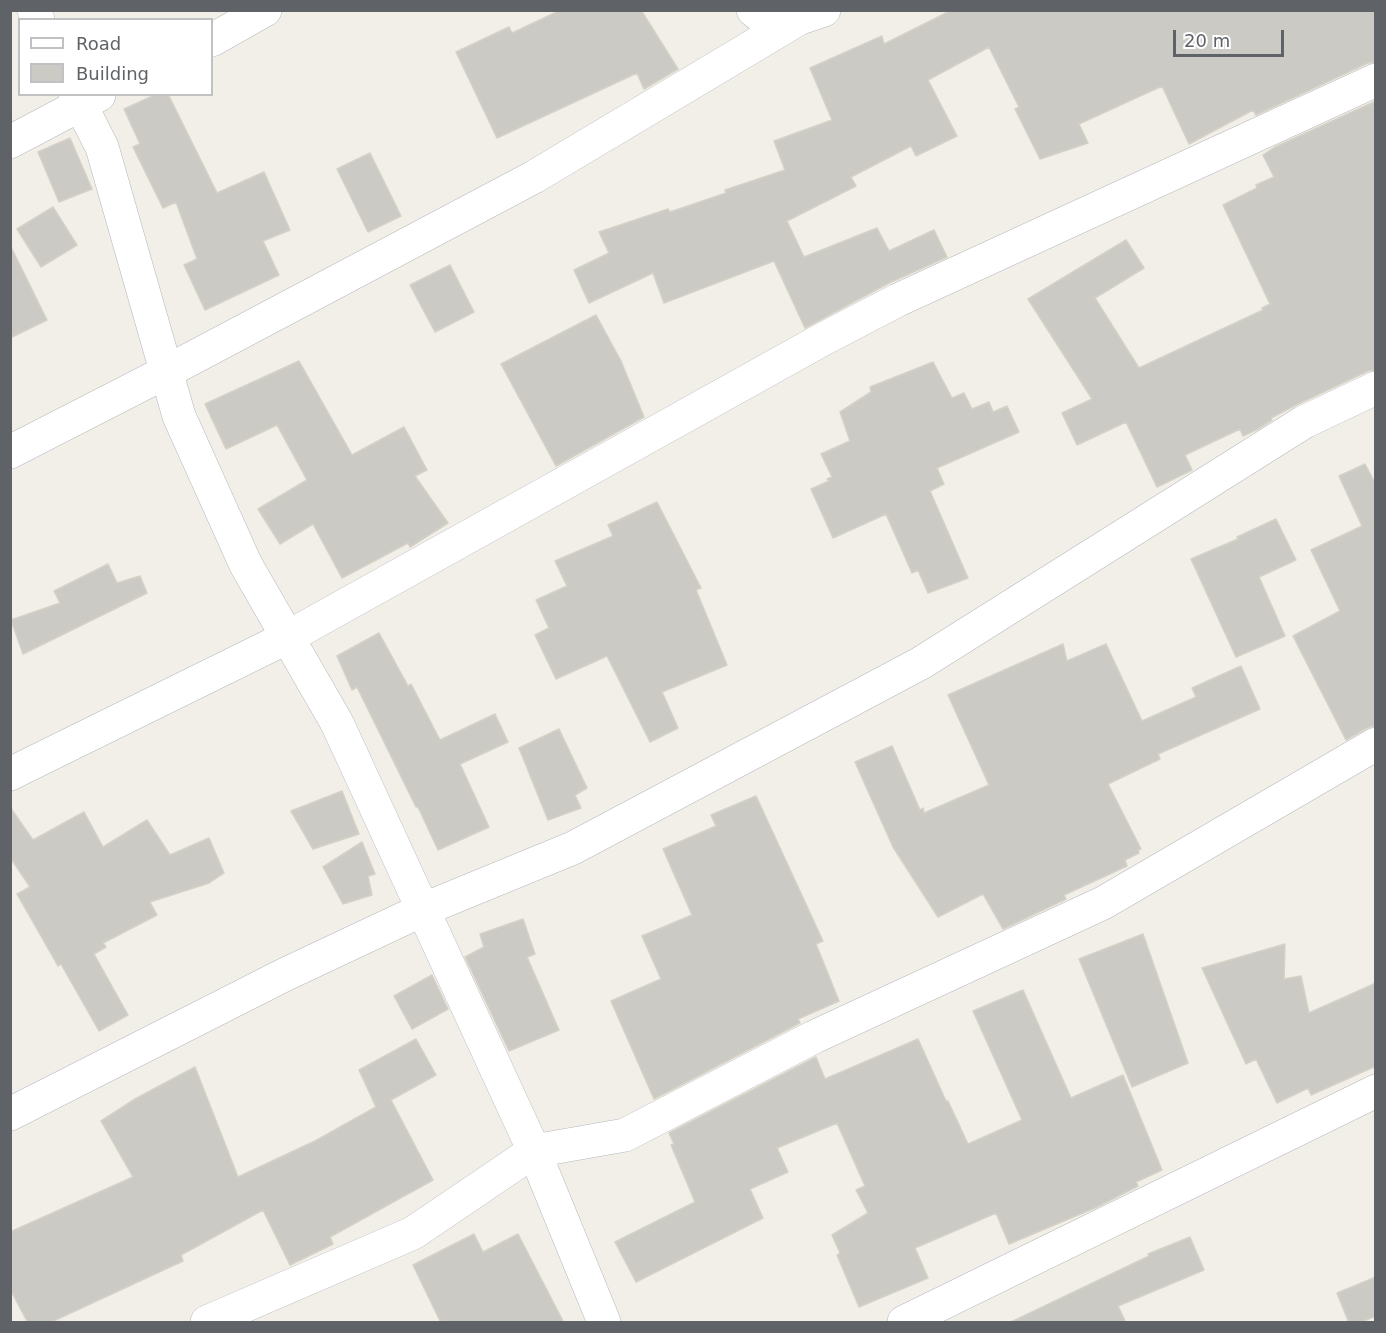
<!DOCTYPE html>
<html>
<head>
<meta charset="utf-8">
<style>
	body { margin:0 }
	#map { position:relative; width:1386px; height:1333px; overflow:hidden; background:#f1efe8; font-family:"DejaVu Sans",sans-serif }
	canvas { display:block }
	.frame { position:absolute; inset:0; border:12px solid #5f6368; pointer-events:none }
	.legend { position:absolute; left:18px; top:18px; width:195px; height:78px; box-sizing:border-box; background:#fff; border:2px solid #bfc1c3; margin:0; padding:8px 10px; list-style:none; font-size:18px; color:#5f6368 }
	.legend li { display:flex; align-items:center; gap:12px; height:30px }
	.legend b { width:30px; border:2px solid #bfc1c3 }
	.scale { position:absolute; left:1173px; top:30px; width:111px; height:27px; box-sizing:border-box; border:3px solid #5f6368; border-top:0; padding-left:8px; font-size:18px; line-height:21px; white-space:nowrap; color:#5f6368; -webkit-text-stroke:4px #fff; paint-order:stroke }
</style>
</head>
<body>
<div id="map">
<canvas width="1386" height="1333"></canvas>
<div class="frame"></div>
<ul class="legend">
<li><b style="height:8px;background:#fff"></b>Road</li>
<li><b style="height:16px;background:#cccac5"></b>Building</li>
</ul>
<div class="scale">20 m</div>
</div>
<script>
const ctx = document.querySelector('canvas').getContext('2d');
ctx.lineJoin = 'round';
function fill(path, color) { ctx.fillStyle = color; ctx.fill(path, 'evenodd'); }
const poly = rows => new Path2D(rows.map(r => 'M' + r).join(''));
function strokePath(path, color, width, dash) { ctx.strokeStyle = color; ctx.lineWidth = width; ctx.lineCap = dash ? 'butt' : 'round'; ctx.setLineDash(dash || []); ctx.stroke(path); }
const building = poly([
	[561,10,641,10,678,69,644,89,637,73,497,138,456,52,509,27,512,33,561,10],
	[952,10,1376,10,1376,62,1368,63,1256,115,1253,110,1189,144,1162,86,1079,124,1088,143,1040,159,1015,109,1019,107,989,47,928,80,957,136,916,156,911,146,851,177,856,186,787,221,804,257,877,228,889,251,934,230,947,257,889,283,805,328,774,261,664,303,653,273,589,303,574,270,609,253,599,232,668,209,670,212,726,193,725,190,785,170,774,141,832,120,810,68,882,36,884,44,952,10],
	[157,94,168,94,217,193,264,172,290,230,263,241,279,275,205,310,184,265,197,259,176,202,163,208,133,147,140,144,124,109,157,94],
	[1376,101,1376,370,1368,371,1296,405,1271,418,1272,420,1258,429,1243,436,1240,429,1185,455,1192,470,1157,487,1126,422,1077,445,1062,413,1092,399,1028,299,1126,240,1144,268,1095,298,1139,368,1263,310,1262,308,1270,304,1223,205,1257,188,1256,185,1274,177,1263,155,1275,147,1376,101],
	[70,138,92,189,59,202,38,152,70,138],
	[370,153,401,216,368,232,337,169,370,153],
	[53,207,77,245,41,267,17,229,53,207],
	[10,245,47,320,10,338,10,245],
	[450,265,474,312,435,332,410,285,450,265],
	[596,315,621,361,644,417,556,466,501,364,596,315],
	[299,361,352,455,404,427,427,470,415,476,448,523,410,547,408,543,342,578,313,524,280,544,258,509,307,480,277,425,226,449,205,404,299,361],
	[933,362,952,398,964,393,972,409,989,402,993,412,1007,406,1019,432,937,468,944,484,930,491,968,578,928,593,918,570,912,573,886,514,833,538,811,489,829,481,827,479,832,477,821,454,850,441,840,412,871,392,870,387,933,362],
	[1365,464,1376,485,1376,725,1367,728,1346,740,1293,636,1340,611,1311,550,1362,526,1339,476,1365,464],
	[657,502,701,588,696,590,727,665,662,692,678,728,650,742,607,656,556,679,535,635,549,628,536,600,567,586,555,561,613,536,608,525,657,502],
	[1276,519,1296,560,1259,577,1285,636,1236,657,1191,559,1238,539,1237,537,1276,519],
	[108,564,117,583,140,576,147,593,23,654,11,620,60,603,54,591,108,564],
	[379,633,408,686,411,684,440,740,495,714,508,742,460,764,489,827,438,850,418,807,416,807,357,687,352,690,337,656,379,633],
	[1063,644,1067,661,1106,644,1142,721,1196,697,1192,688,1241,666,1260,709,1158,754,1160,759,1108,784,1141,849,1138,850,1139,853,1125,860,1127,866,1064,895,1066,899,1003,929,983,894,938,917,893,847,855,762,892,746,920,810,923,808,924,813,989,785,948,695,1063,644],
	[559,729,587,788,575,795,581,808,548,820,519,748,559,729],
	[342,791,359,834,313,849,291,811,342,791],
	[756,796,823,941,816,944,839,1001,798,1019,800,1023,654,1099,611,1001,661,979,642,936,692,915,663,849,716,826,711,815,756,796],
	[10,807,33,840,84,812,103,847,147,820,170,855,209,838,224,873,209,883,150,902,157,915,103,943,106,947,94,954,128,1015,99,1031,61,964,58,966,17,894,30,887,10,857,10,807],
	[362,842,375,874,368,876,372,895,343,904,323,867,362,842],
	[523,919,535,954,527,957,559,1030,509,1051,465,957,484,947,480,934,523,919],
	[1143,934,1188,1063,1132,1087,1079,959,1143,934],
	[1285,944,1284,979,1301,976,1309,1013,1376,983,1376,1066,1311,1095,1308,1088,1277,1103,1256,1059,1246,1064,1202,968,1285,944],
	[432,975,448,1009,412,1029,394,996,432,975],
	[1023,990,1071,1098,1123,1075,1162,1170,1136,1182,1138,1186,1097,1207,1009,1244,996,1213,915,1248,928,1278,859,1307,837,1255,840,1253,832,1235,868,1213,856,1190,865,1186,837,1123,777,1148,788,1172,750,1189,763,1218,636,1282,615,1242,695,1202,671,1145,674,1144,669,1133,816,1057,825,1079,918,1039,946,1101,948,1101,968,1144,1022,1120,973,1011,1023,990],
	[416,1039,436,1075,391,1100,433,1180,330,1237,333,1244,290,1265,263,1210,181,1255,183,1261,49,1323,28,1323,10,1289,10,1232,133,1177,101,1121,135,1099,195,1067,238,1177,315,1141,376,1107,359,1070,416,1039],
	[474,1234,483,1252,518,1234,564,1323,441,1323,413,1265,474,1234],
	[1190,1237,1204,1270,1118,1306,1126,1323,1009,1323,1149,1256,1148,1254,1190,1237],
	[1376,1277,1376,1316,1359,1323,1349,1323,1337,1293,1376,1277]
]);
const minor = poly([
	[34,10,38,20],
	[753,10,762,17,800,18,824,10],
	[212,40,265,10],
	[75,94,102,147,179,416,246,565,337,723,534,1151,604,1322],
	[10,142,99,95],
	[10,452,166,372,534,177,800,18],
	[10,774,288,637,825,338,898,300,1376,80],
	[10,1114,284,975,422,910,573,848,921,663,1304,422,1376,388],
	[207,1322,413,1233,534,1151,625,1135,814,1037,1103,903,1376,744],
	[904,1322,1376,1091]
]);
fill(building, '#cccac5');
strokePath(building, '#d6d1c6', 1.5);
strokePath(minor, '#b5b8bc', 34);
strokePath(minor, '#fff', 33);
</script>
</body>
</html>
